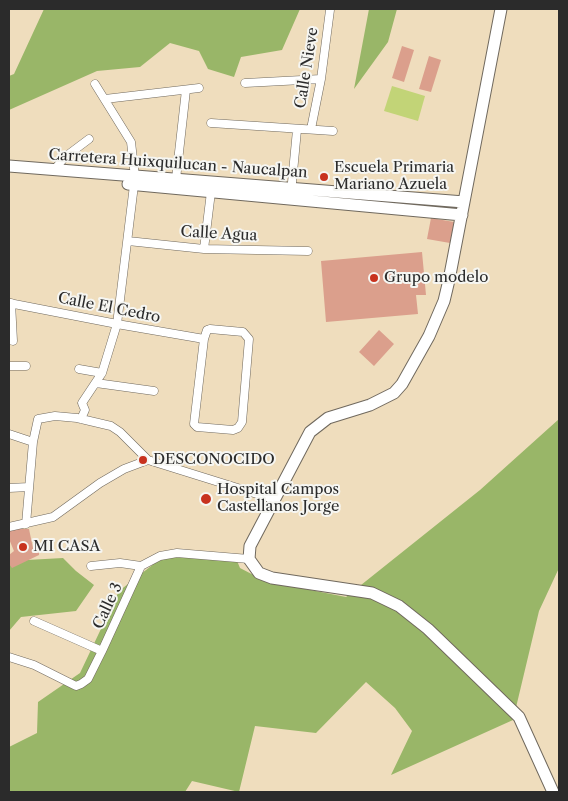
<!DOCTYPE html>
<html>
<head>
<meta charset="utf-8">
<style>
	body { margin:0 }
	#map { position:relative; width:568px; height:801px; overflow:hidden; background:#efddbd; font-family:"Libre Caslon Text",serif }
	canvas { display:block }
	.frame { position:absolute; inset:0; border:10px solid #2b2b2b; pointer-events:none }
</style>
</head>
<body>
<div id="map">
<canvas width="568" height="801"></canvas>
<div class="frame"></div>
</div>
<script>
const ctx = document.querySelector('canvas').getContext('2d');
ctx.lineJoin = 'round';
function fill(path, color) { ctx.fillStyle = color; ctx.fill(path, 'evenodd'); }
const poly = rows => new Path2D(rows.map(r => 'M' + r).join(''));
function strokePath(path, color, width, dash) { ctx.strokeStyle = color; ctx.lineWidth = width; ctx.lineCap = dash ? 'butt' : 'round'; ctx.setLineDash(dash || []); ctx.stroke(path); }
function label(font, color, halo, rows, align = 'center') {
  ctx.font = font + ' "Libre Caslon Text",serif'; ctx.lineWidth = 4; ctx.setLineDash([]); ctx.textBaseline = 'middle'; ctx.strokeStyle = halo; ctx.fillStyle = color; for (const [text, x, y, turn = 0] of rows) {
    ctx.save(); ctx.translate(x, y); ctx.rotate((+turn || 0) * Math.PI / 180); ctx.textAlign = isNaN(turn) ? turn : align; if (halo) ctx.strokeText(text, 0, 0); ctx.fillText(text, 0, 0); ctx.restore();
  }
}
const green = poly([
	[392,86,425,96,418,121,384,111]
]);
const forest = poly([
	[44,9,300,9,282,50,241,57,234,77,208,69,199,51,170,43,140,67,97,71,9,110,9,76,14,74],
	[369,9,397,9,388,42,354,89],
	[559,419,559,568,539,611,513,720,391,775,412,731,395,708,366,682,316,733,255,726,239,792,192,781,185,792,9,792,9,747,37,733,38,702,80,673,119,591,164,556,235,556,240,568,265,581,346,597,480,490],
	[63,558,76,571,94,585,76,611,21,617,9,631,9,561]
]);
const building = poly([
	[402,46,414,50,404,82,392,78],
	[429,56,441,60,431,92,419,89],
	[431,218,454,222,450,243,427,239],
	[422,252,426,295,416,295,418,314,326,322,321,261],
	[379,330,394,344,374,366,359,352],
	[17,529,29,529,34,553,39,552,39,555,12,568,9,564,9,555,14,551,9,539,9,530]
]);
const minor = poly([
	[245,83,321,79],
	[105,99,199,88],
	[211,123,333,131],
	[311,129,321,79,330,10],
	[54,170,65,157,89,139],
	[176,179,186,90],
	[291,193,297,130],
	[128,241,204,249,308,251],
	[204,249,211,192],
	[9,303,117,324,204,339],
	[11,303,13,341],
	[210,329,243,332,249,339,242,422,238,428,233,430,197,427,194,424,204,339,207,330,210,329],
	[9,366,26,366],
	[79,369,102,373],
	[96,383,154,391],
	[81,419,85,410,82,403,102,373,117,324,135,177,131,142,95,84],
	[9,434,33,442],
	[9,488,29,487],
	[26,524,33,442,38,419,55,416,77,418,111,426,120,432,148,460],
	[9,527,53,517,100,483,124,469,148,460,273,499],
	[91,566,120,563,141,566],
	[34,621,102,651],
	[9,657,34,665,76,686,81,684,88,679,102,651,141,566,160,556,177,553,249,559]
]);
const primary = poly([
	[501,9,449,280,444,301,429,336,402,384,394,393,370,405,328,418,310,432,250,546,249,559,259,573,272,578,372,593,399,606,428,629,519,717,553,792],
	[9,166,464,202],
	[128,184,462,215]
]);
const markers = [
	[324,177,5,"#c8321e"],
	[374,278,5,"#c8321e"],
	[143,460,5,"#c8321e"],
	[206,499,6,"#c8321e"],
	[23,547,5,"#c8321e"]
];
const streetNames = [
	["Calle Nieve",307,68,-81],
	["Carretera Huixquilucan - Naucalpan",178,164,4],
	["Calle Agua",219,234,3],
	["Calle El Cedro",109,308,11],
	["Calle 3",108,606,-65]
];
const poiNames = [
	["Escuela Primaria",334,168],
	["Mariano Azuela",334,185],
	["Grupo modelo",384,278],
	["DESCONOCIDO",153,460],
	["Hospital Campos",217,490],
	["Castellanos Jorge",217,507],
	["MI CASA",33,547]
];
fill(green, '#c2d477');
fill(forest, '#99b668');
fill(building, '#db9f8c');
strokePath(minor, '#70695e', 9);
strokePath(primary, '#70695e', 13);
strokePath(minor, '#fff', 8);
strokePath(primary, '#fff', 11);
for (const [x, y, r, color] of markers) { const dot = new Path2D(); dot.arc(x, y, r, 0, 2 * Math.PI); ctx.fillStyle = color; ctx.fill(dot); strokePath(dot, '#f6f6f2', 2); }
label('15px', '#2b2b2b', '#f6f6f2', streetNames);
label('15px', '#2b2b2b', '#f6f6f2', poiNames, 'left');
</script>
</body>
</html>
